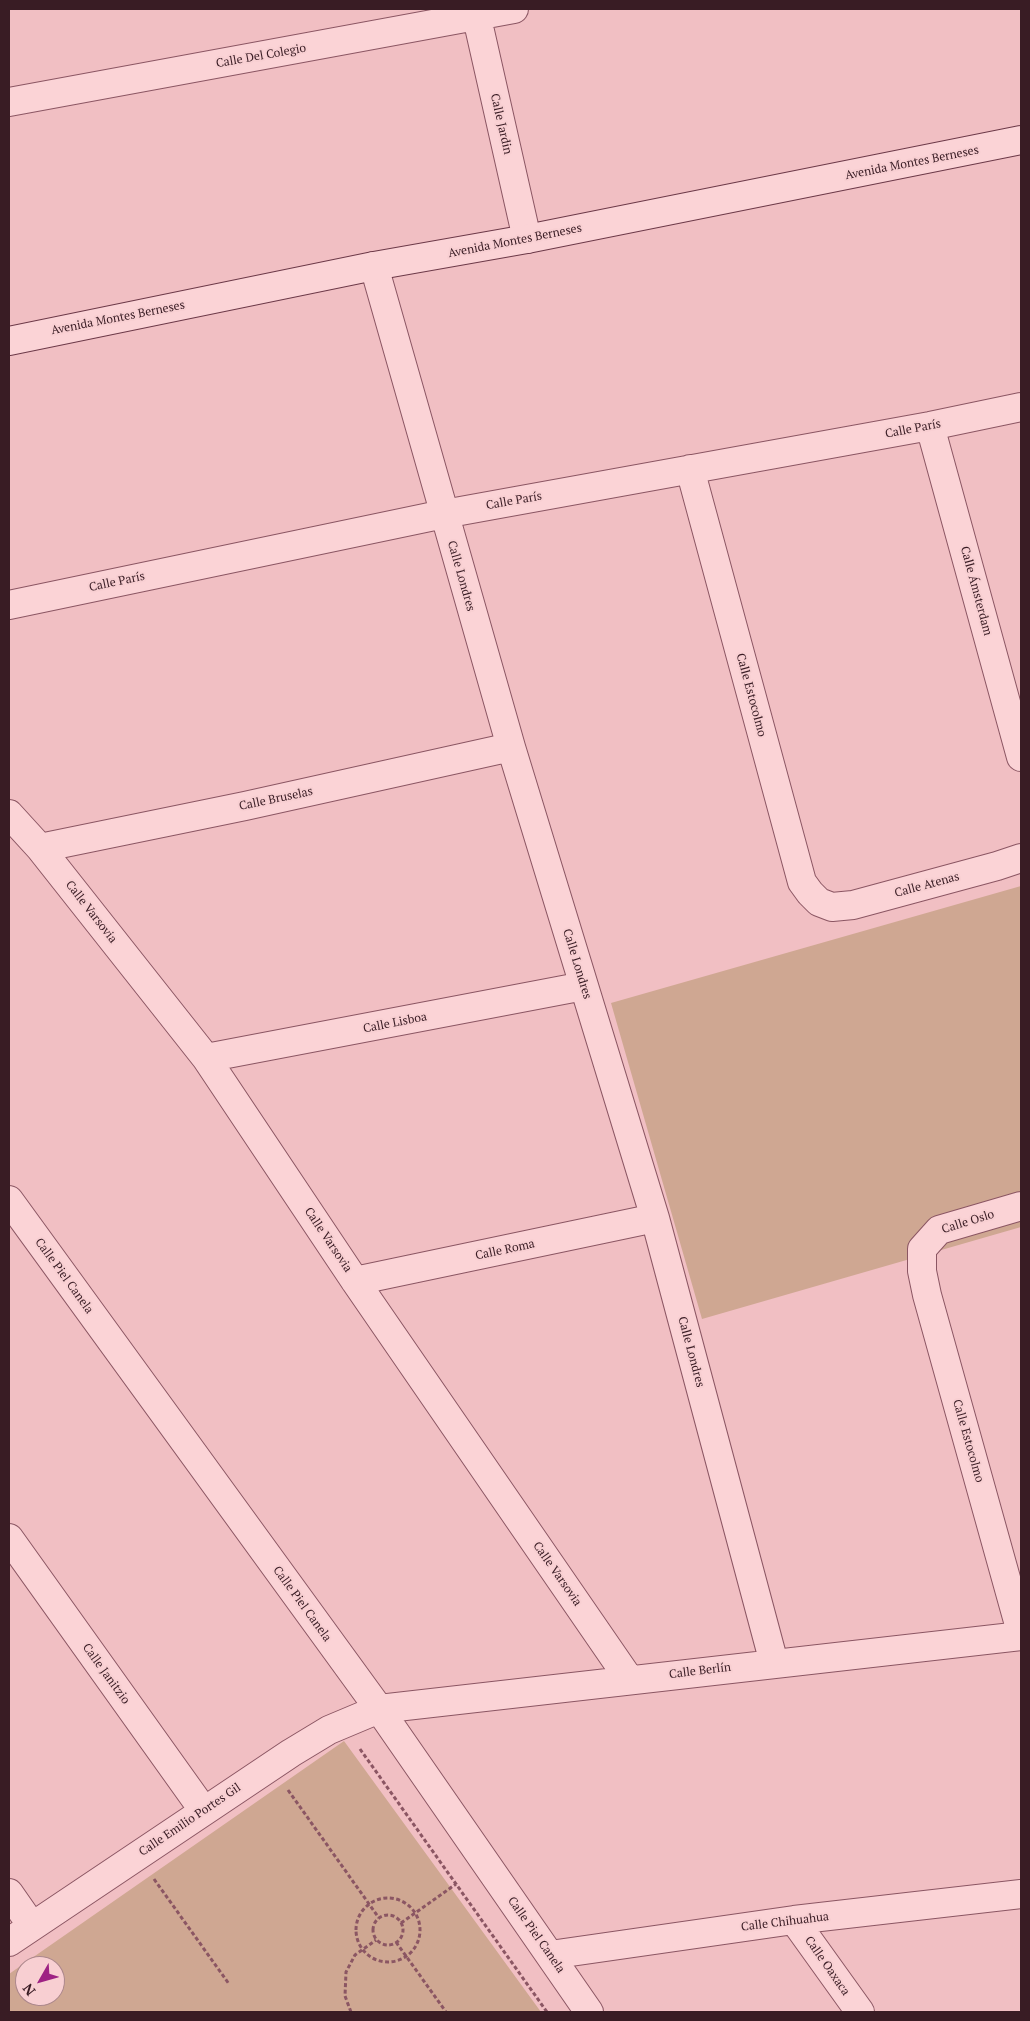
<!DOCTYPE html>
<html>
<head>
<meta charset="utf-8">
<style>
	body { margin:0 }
	#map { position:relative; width:1030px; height:2021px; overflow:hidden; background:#f1bfc3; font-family:"PT Serif",serif }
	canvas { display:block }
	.frame { position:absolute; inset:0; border:10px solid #391c24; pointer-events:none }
	.north { position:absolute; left:15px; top:1956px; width:50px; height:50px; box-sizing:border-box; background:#f8cfd2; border:1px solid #ac878c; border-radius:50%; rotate:232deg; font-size:14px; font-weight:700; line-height:20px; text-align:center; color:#391c24 }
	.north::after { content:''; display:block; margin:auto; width:18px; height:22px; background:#9e2283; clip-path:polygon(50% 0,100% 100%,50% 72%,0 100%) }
</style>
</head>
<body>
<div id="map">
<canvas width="1030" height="2021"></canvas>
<div class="frame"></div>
<div class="north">N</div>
</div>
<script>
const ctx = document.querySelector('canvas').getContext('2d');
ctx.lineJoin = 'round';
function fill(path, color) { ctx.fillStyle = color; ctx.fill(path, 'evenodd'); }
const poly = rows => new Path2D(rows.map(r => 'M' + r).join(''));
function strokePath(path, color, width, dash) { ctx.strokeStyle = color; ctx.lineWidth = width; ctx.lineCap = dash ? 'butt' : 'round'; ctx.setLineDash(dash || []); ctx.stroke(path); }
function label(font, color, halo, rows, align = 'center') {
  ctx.font = font + ' "PT Serif",serif'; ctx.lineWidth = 4; ctx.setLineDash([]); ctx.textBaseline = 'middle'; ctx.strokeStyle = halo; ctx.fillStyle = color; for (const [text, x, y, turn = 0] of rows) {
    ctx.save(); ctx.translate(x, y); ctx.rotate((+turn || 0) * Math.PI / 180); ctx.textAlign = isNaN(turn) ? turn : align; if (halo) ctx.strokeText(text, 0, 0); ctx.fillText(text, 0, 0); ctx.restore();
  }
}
const green = poly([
	[1021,886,1021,1227,702,1319,611,1003],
	[344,1741,541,2012,9,2012,9,1974],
	[25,1966,55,1966,55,1996,25,1996]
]);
const path = poly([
	[360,1749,547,2012],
	[288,1790,379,1918],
	[154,1879,229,1984],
	'356 1930a32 32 0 1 1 64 0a32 32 0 1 1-64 0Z',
	'373 1930a15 15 0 1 1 30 0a15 15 0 1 1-30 0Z',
	[401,1923,456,1884],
	[396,1942,446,2012],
	[351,2012,345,1996,346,1972,355,1955,376,1940]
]);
const street = poly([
	[475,9,527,239],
	[9,102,514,9],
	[374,266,511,747,655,1218,774,1663],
	[930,426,1021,757],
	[690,469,802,882,810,893,819,902,832,907,853,905,997,866,1021,858],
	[9,605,444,514,930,426,1021,407],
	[9,814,40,848,206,1058,355,1281,629,1679],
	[40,848,245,806,511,747],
	[206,1058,584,986],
	[9,1200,379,1709,589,2012],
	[1021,1206,939,1230,922,1249,922,1271,927,1295,1021,1632],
	[355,1281,655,1218],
	[9,1538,204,1811],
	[9,1893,32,1926],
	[794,1920,860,2012],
	[9,1942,291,1753,329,1730,379,1709,1021,1636],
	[550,1955,794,1920,1021,1894]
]);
const secondary = poly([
	[9,341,374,266,527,239,1021,140]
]);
const streetNames = [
	["Calle Del Colegio",261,56,-10],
	["Calle Jardin",501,124,77],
	["Avenida Montes Berneses",912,163,-11],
	["Avenida Montes Berneses",515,241,-11],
	["Avenida Montes Berneses",118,318,-11],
	["Calle París",913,429,-11],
	["Calle París",514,501,-10],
	["Calle Londres",461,576,74],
	["Calle París",117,582,-12],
	["Calle Ámsterdam",976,591,75],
	["Calle Estocolmo",751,695,75],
	["Calle Bruselas",276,799,-12],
	["Calle Atenas",927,885,-15],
	["Calle Varsovia",91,912,52],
	["Calle Londres",577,964,73],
	["Calle Lisboa",395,1023,-11],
	["Calle Oslo",968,1222,-17],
	["Calle Varsovia",328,1240,56],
	["Calle Roma",505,1250,-12],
	["Calle Piel Canela",64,1276,54],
	["Calle Londres",691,1352,75],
	["Calle Estocolmo",968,1441,74],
	["Calle Varsovia",557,1574,55],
	["Calle Piel Canela",302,1604,54],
	["Calle Berlín",700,1671,-7],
	["Calle Janitzio",106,1674,54],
	["Calle Emilio Portes Gil",190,1820,-34],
	["Calle Chihuahua",785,1922,-7],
	["Calle Piel Canela",536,1935,55],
	["Calle Oaxaca",827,1966,55]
];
fill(green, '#cfa792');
strokePath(street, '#8b5663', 30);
strokePath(secondary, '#6c3948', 30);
strokePath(path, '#8b5663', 3, [4, 2.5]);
strokePath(street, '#fbd3d6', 28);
strokePath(secondary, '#fbd3d6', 28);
label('12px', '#391c24', '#f8cfd2', streetNames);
</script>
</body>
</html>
